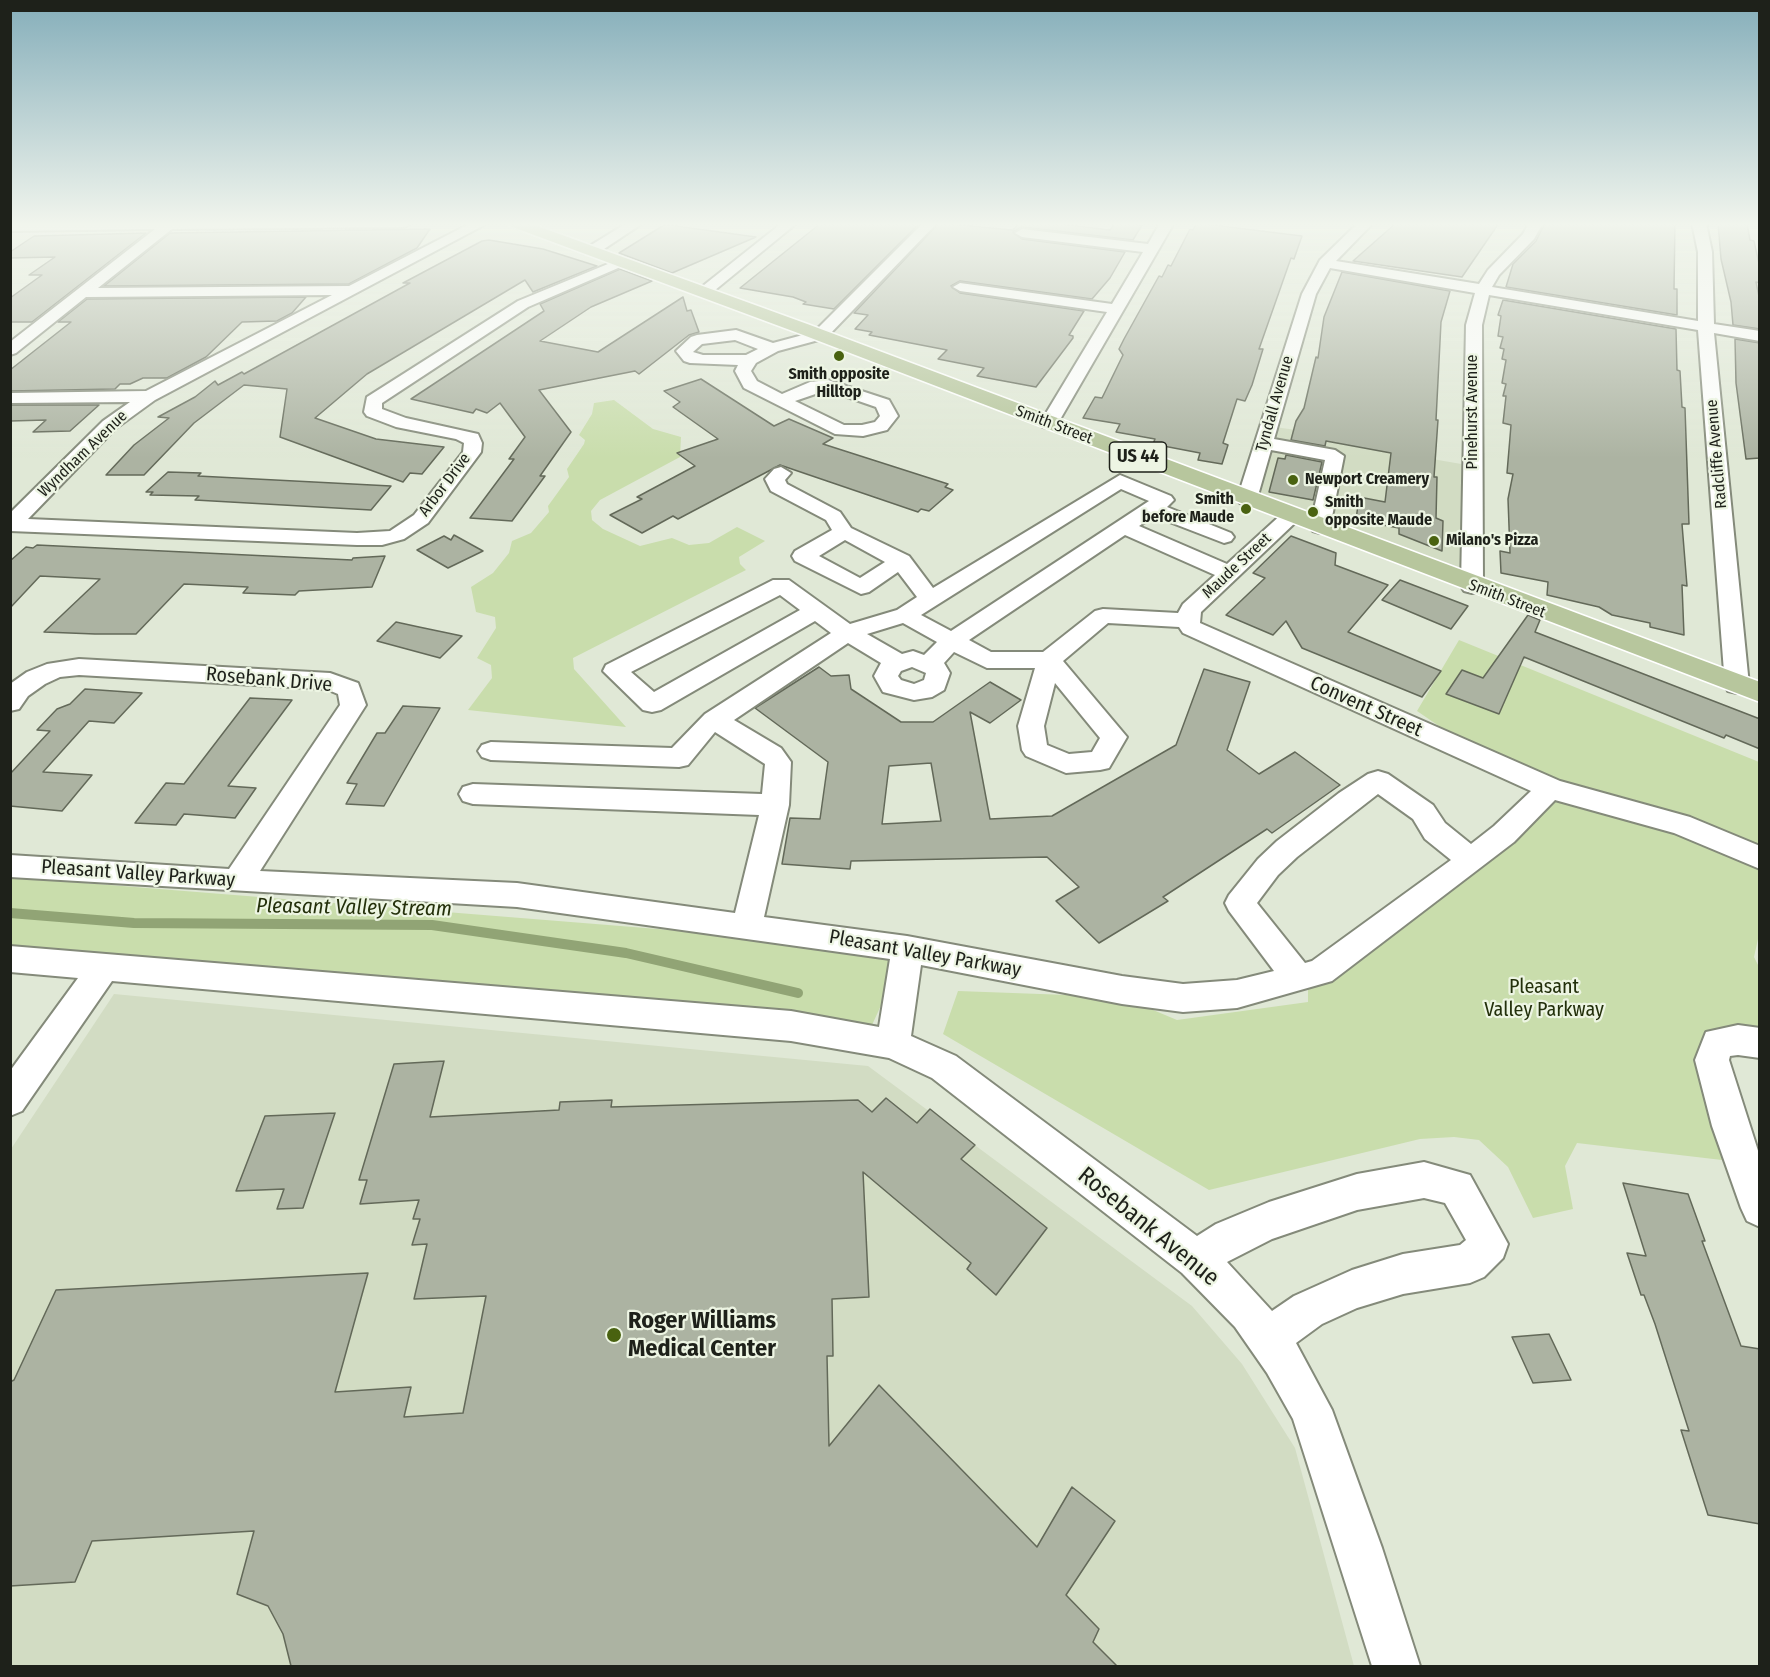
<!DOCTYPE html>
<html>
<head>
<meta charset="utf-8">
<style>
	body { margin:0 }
	#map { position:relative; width:1770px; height:1677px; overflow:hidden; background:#e0e8d6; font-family:"Fira Sans Condensed",sans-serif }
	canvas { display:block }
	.frame { position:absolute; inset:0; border:12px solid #1e211a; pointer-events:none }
</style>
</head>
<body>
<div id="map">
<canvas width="1770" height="1677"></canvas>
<div class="frame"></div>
</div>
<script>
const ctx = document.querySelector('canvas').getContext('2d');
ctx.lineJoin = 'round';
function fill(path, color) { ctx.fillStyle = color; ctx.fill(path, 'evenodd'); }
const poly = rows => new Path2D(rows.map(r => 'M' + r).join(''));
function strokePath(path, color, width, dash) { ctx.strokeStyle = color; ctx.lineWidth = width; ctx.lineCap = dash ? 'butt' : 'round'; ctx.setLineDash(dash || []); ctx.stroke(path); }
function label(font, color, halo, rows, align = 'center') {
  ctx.font = font + ' "Fira Sans Condensed",sans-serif'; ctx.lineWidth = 4.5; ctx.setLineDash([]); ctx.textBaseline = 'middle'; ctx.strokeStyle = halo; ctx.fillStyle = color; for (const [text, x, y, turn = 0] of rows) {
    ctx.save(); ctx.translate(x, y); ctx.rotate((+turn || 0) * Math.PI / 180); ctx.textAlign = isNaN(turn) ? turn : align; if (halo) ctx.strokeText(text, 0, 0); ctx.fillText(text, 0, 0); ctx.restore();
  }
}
const built = poly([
	[1275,427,1380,442,1438,460,1473,466,1475,587,1252,500],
	[114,994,868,1066,1192,1306,1242,1364,1295,1448,1354,1666,11,1666,11,1149]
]);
const green = poly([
	[614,400,653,429,681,437,680,457,600,500,591,511,592,520,603,529,640,546,672,538,689,545,709,543,737,527,765,541,739,557,740,564,746,570,573,658,574,669,626,727,468,710,492,678,491,665,477,658,496,628,495,617,476,612,471,587,493,573,509,553,512,541,531,533,549,512,548,506,569,477,567,469,584,444,585,440,579,435,592,414,594,403],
	[1459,640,1759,762,1760,930,1754,957,1759,967,1759,1041,1715,1049,1739,1162,1577,1143,1565,1166,1573,1209,1533,1218,1508,1167,1479,1140,1454,1137,1420,1139,1209,1190,943,1034,958,991,1122,997,1177,1020,1308,1002,1308,979,1540,795,1417,711],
	[10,877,907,949,866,1038,11,967]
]);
const stream = poly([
	[10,913,134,923,432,925,626,953,798,993]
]);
const building = poly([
	[821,223,920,223,834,309,803,304,806,302,793,297,740,288,821,223],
	[939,223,1013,230,1019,223,1052,223,1110,230,1115,223,1142,225,1133,240,1022,227,1013,232,1022,239,1125,252,1110,278,1092,299,960,281,951,286,960,293,1084,311,1069,335,1073,336,1073,338,1036,387,977,376,984,368,938,359,947,350,869,335,872,332,855,329,868,315,854,313,939,223],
	[1197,223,1302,236,1294,259,1291,258,1259,349,1263,349,1252,385,1245,401,1237,399,1223,443,1228,445,1222,464,1198,460,1200,453,1153,444,1155,439,1116,432,1120,424,1083,418,1095,397,1102,398,1123,355,1119,349,1124,339,1159,276,1162,277,1168,265,1171,266,1190,229,1193,230,1197,223],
	[1396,223,1499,223,1462,277,1353,261,1396,223],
	[1545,223,1675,223,1674,289,1677,289,1677,315,1506,287,1513,264,1536,241,1545,223],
	[1718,223,1747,223,1750,240,1754,241,1760,268,1760,283,1756,282,1760,301,1760,329,1733,325,1731,302,1721,259,1718,223],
	[664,225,669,225,756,237,672,273,619,253,664,225],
	[430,229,417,248,349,284,104,286,170,233,430,229],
	[146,233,32,322,10,322,10,298,42,275,29,275,55,257,10,258,10,252,34,236,146,233],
	[489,240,543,249,597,266,533,292,525,280,367,374,315,418,376,439,444,447,422,474,410,473,403,482,280,437,287,389,244,385,194,423,144,475,106,475,134,445,169,418,158,417,195,397,215,381,218,385,242,372,244,374,410,283,403,283,482,241,489,240],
	[620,269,652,281,591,307,540,341,598,352,683,297,687,311,691,310,699,332,689,335,639,374,635,371,539,390,571,432,540,476,545,476,512,521,470,518,514,459,509,459,525,437,500,403,487,413,476,409,473,413,411,399,544,311,540,304,620,269],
	[1342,272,1450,291,1441,322,1436,420,1438,420,1434,477,1437,477,1436,518,1443,521,1442,551,1399,534,1399,528,1356,520,1359,497,1385,502,1391,453,1326,441,1325,446,1291,440,1296,421,1304,408,1316,357,1318,358,1324,317,1342,272],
	[306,297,292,313,277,321,242,322,206,357,167,378,143,378,130,384,120,384,115,389,10,391,10,370,71,322,58,322,87,299,306,297],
	[1503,300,1676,329,1677,370,1680,371,1682,407,1685,408,1689,524,1682,524,1687,586,1682,585,1684,635,1650,627,1650,623,1612,615,1599,607,1547,595,1548,582,1501,573,1500,551,1510,553,1508,499,1513,474,1507,473,1511,425,1503,423,1506,396,1503,396,1506,384,1502,383,1506,360,1502,359,1504,349,1500,348,1503,337,1498,336,1501,316,1498,315,1503,300],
	[1735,339,1760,343,1760,458,1746,459,1736,383,1735,339],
	[701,379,774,426,789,419,833,438,823,444,948,484,945,487,953,490,929,511,921,509,918,512,780,465,678,519,673,516,642,533,610,515,642,499,637,497,695,466,677,453,718,439,673,407,680,402,664,391,701,379],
	[10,405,99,405,70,431,33,432,46,420,10,421,10,405],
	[1286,455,1322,462,1313,500,1269,492,1278,458,1285,459,1286,455],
	[168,472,201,473,198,476,391,486,371,510,195,500,199,496,150,495,153,492,146,492,168,472],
	[454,535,483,551,448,568,417,550,444,536,451,540,454,535],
	[1291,536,1336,553,1335,565,1388,585,1348,632,1441,671,1422,697,1302,648,1286,621,1273,635,1226,615,1265,578,1253,573,1291,536],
	[37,545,352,560,353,558,385,556,372,587,299,591,295,595,243,593,248,587,184,584,136,634,95,634,44,632,100,579,40,576,10,608,10,561,26,547,33,548,37,545],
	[1400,580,1468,606,1451,629,1382,600,1400,580],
	[1528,615,1540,620,1535,632,1760,719,1760,749,1726,735,1724,738,1524,657,1499,714,1446,694,1462,670,1483,678,1528,615],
	[396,622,419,627,462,636,440,658,377,641,396,622],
	[819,667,831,676,849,675,851,689,901,722,933,722,990,682,1021,700,990,723,970,712,990,819,1052,816,1176,745,1204,669,1250,682,1227,750,1259,774,1295,752,1340,785,1272,833,1267,829,1163,897,1168,901,1099,943,1056,901,1079,887,1047,857,851,861,850,869,782,864,790,818,820,819,828,762,755,708,819,667],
	[931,763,941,821,882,824,889,766,931,763],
	[85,689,142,693,114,723,89,721,43,772,92,775,62,811,10,806,10,774,50,731,37,730,57,709,70,704,85,689],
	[250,698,292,700,228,786,256,788,235,818,184,814,176,825,135,823,166,783,184,784,250,698],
	[403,706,440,708,384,806,346,804,357,784,347,783,377,733,385,733,403,706],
	[444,1061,430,1117,559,1110,560,1102,612,1100,611,1107,858,1100,872,1112,886,1098,917,1123,930,1109,975,1145,961,1159,1047,1228,996,1295,967,1269,971,1263,863,1172,869,1297,832,1299,833,1356,827,1356,829,1446,879,1385,1037,1547,1072,1487,1115,1521,1066,1595,1099,1629,1093,1642,1117,1666,291,1666,283,1634,268,1606,237,1594,254,1531,92,1541,75,1582,10,1586,10,1382,14,1380,56,1290,368,1273,335,1392,411,1387,404,1417,463,1413,486,1296,414,1299,427,1244,412,1245,420,1219,413,1219,419,1200,360,1204,367,1180,359,1180,394,1064,444,1061],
	[335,1113,303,1208,277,1209,284,1189,236,1191,265,1116,335,1113],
	[1623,1183,1688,1194,1705,1241,1702,1241,1741,1346,1760,1349,1760,1524,1708,1515,1681,1430,1689,1431,1655,1324,1644,1295,1641,1295,1627,1253,1646,1256,1623,1183],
	[1549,1334,1571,1380,1533,1383,1512,1337,1549,1334]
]);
const minor = poly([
	[10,223,411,223,404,227,172,229,98,288,349,286,471,223,488,223,155,400,115,429,28,519,357,533,390,531,414,515,463,452,464,443,456,439,396,427,367,416,364,412,367,397,518,301,620,259,625,258,632,262,528,307,382,403,382,409,406,418,478,434,482,443,481,452,428,523,404,539,382,545,357,545,10,531,10,513,103,421,130,402,10,403,10,393,146,391,332,295,86,297,16,353,10,355,10,342,155,229,10,231,10,223],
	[627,223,643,223,598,253,588,253,588,247,627,223],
	[782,223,797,223,709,295,699,295,697,292,699,289,782,223],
	[923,223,937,223,826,338,778,351,756,363,751,371,757,381,782,394,810,382,828,380,889,400,898,416,887,430,863,436,835,434,744,388,735,371,738,365,690,363,684,361,676,351,691,337,697,335,736,330,773,343,814,332,923,223],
	[735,340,758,349,746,355,703,355,693,352,702,344,735,340],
	[827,390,876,407,880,416,875,422,862,425,844,425,795,401,827,390],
	[1160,223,1174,223,1058,423,1049,428,1043,427,1040,423,1107,312,960,291,953,287,960,283,1112,304,1143,252,1022,237,1015,233,1022,229,1148,244,1160,223],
	[1358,223,1373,223,1336,261,1479,284,1488,270,1523,234,1529,223,1543,223,1534,239,1499,275,1492,287,1698,321,1698,252,1692,223,1706,223,1712,252,1714,324,1760,331,1760,341,1714,333,1749,685,1746,691,1737,693,1728,691,1725,685,1698,330,1489,295,1482,325,1483,586,1480,591,1472,593,1464,591,1461,586,1466,325,1475,293,1330,268,1316,294,1274,439,1335,450,1344,456,1330,527,1327,531,1320,533,1313,531,1310,527,1325,460,1271,450,1257,499,1254,503,1247,505,1240,503,1237,499,1302,294,1320,260,1358,223],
	[781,467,791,473,785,480,787,484,840,512,851,528,909,556,933,588,1120,475,1171,496,1174,500,1167,507,1231,533,1234,537,1231,541,1224,543,1154,516,1139,526,1227,564,1284,512,1298,512,1301,516,1298,520,1201,612,1200,623,1560,781,1690,817,1760,846,1760,869,1674,833,1555,800,1514,842,1332,981,1237,1008,1183,1012,1122,1004,921,965,911,1036,956,1056,1197,1236,1216,1224,1269,1202,1357,1174,1424,1162,1470,1175,1508,1244,1503,1258,1484,1277,1470,1283,1403,1294,1357,1308,1322,1324,1296,1343,1332,1410,1382,1548,1420,1666,1372,1666,1293,1419,1267,1373,1235,1327,1182,1273,932,1078,889,1058,791,1041,112,981,22,1111,10,1116,10,1071,78,978,10,972,10,946,791,1011,879,1027,890,959,517,907,10,877,10,855,229,869,340,705,338,694,326,689,79,675,60,677,45,684,28,696,19,709,10,711,10,684,27,672,47,664,79,659,330,673,358,683,366,705,260,871,517,883,735,913,759,815,473,804,463,801,459,794,463,787,473,784,762,794,765,764,715,732,688,765,679,767,491,760,482,757,478,751,482,745,491,742,672,748,705,714,831,633,815,621,661,710,652,712,643,710,603,671,606,665,773,580,789,580,850,624,897,610,917,597,898,572,869,592,861,594,795,561,792,556,795,551,832,530,826,520,771,491,765,479,774,469,781,467],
	[1121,489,1149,501,951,631,921,615,1121,489],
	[1125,535,1215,575,1183,604,1178,613,1103,609,1095,611,1043,652,991,652,969,640,1125,535],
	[845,540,885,562,860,578,819,556,845,540],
	[780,595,800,610,654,692,631,672,780,595],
	[903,623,937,642,924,655,913,651,902,654,867,634,903,623],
	[1108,623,1179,627,1183,633,1531,791,1494,826,1471,844,1445,823,1433,805,1388,774,1378,771,1368,774,1339,793,1277,841,1258,859,1229,895,1225,903,1229,911,1274,971,1237,980,1183,984,1122,976,907,936,764,917,789,805,791,762,781,748,734,720,848,643,881,663,874,676,883,692,914,700,932,697,944,690,950,673,944,663,954,652,987,668,1035,668,1018,726,1022,750,1026,756,1066,773,1100,770,1109,768,1127,737,1063,661,1108,623],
	[912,667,926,673,924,680,914,684,901,680,898,676,901,671,912,667],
	[1055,683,1100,738,1092,752,1069,754,1047,745,1044,726,1055,683],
	[1378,794,1413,819,1425,839,1451,860,1312,961,1305,963,1257,903,1278,875,1297,857,1378,794],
	[1424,1198,1445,1203,1466,1240,1460,1245,1403,1254,1352,1270,1294,1296,1272,1311,1227,1262,1272,1239,1357,1210,1424,1198],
	[1738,1025,1760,1028,1760,1058,1738,1055,1730,1056,1729,1060,1760,1157,1760,1227,1747,1221,1741,1208,1712,1126,1695,1060,1706,1032,1738,1025]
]);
const major = poly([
	[507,223,529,223,810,325,1760,682,1760,702,798,333,510,226,507,223]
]);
const markers = [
	[839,356,6,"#496210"],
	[1293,480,6,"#496210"],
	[1246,509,6,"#496210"],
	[1313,512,6,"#496210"],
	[1434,541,6,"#496210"],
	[614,1335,8,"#496210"]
];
const farPoinames = [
	["Smith opposite",839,375,"center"],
	["Hilltop",839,393,"center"],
	["Newport Creamery",1305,480],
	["Smith",1234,500,"right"],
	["before Maude",1234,518,"right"],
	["Smith",1325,503],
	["opposite Maude",1325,521],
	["Milano's Pizza",1446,541]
];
const farStreetnames = [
	["Tyndall Avenue",1275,404,-74],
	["Pinehurst Avenue",1473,412,-90],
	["Smith Street",1054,425,21],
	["Wyndham Avenue",83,454,-44],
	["Radcliffe Avenue",1717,454,-95],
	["Arbor Drive",445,485,-53],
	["Maude Street",1237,566,-43],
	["Smith Street",1507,599,21]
];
const shields = [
	[1138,457,57]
];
const shieldNames = [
	["US 44",1138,457]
];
const streetNames = [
	["Rosebank Drive",269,680,5],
	["Convent Street",1366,707,24],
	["Pleasant Valley Parkway",138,874,4],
	["Pleasant Valley Parkway",925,954,10]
];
const parkNames = [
	["Pleasant",1544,987],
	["Valley Parkway",1544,1010]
];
const waterNames = [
	["Pleasant Valley Stream",354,908,1]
];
const nearStreetnames = [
	["Rosebank Avenue",1148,1227,39]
];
const nearPoinames = [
	["Roger Williams",628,1321],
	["Medical Center",628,1349]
];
fill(built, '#d2dcc3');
fill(green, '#c9ddac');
strokePath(stream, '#91a475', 10);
fill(building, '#acb3a2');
strokePath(building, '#636959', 1.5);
strokePath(minor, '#848a7a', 4);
strokePath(major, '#fff', 3);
fill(minor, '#fff');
fill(major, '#b7c69d');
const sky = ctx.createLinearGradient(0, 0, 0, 458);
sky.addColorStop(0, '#85aeba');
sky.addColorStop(0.49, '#f1f5ed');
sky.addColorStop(1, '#f1f5ed00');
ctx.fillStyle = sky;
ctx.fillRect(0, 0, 1770, 458);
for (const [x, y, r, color] of markers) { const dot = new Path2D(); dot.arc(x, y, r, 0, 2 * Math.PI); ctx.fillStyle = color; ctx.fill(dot); strokePath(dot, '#edf5e3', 2); }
label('bold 16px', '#1e211a', '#edf5e3', farPoinames, 'left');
label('16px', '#1e211a', '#edf5e3', farStreetnames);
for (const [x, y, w] of shields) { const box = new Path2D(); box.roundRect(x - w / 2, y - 15, w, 30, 4.5); ctx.fillStyle = '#edf5e3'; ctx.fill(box); strokePath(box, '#1e211a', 1.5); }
label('bold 18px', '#1e211a', null, shieldNames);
label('20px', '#1e211a', '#edf5e3', streetNames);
label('20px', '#23300b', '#edf5e3', parkNames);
label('italic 21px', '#24300b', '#edf5e3', waterNames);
label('24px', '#1e211a', '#edf5e3', nearStreetnames);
label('bold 24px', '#1e211a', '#edf5e3', nearPoinames, 'left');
</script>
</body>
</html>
